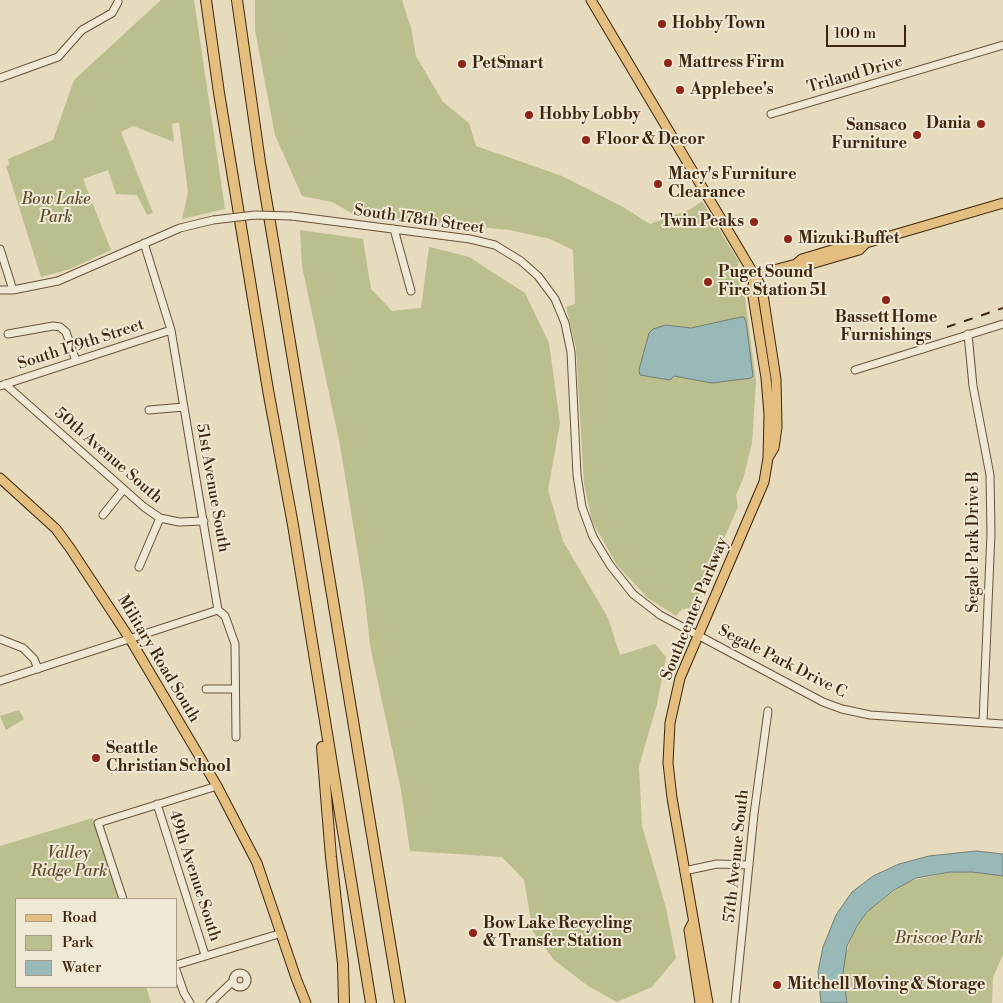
<!DOCTYPE html>
<html>
<head>
<meta charset="utf-8">
<style>
	body { margin:0 }
	#map { position:relative; width:1003px; height:1003px; overflow:hidden; background:#e6dbbd; font-family:"Libre Bodoni",serif }
	canvas { display:block }
	.legend { position:absolute; left:15px; top:898px; width:162px; height:90px; box-sizing:border-box; background:#efe8d4; border:1px solid #a89a85; margin:0; padding:6px 9px; list-style:none; font-size:15px; color:#3e250e }
	.legend li { display:flex; align-items:center; gap:10px; height:25px }
	.legend b { width:25px; border:1px solid #a89a85 }
	.scale { position:absolute; left:826px; top:25px; width:80px; height:22px; box-sizing:border-box; border:2px solid #3e250e; border-top:0; padding-left:6px; font-size:15px; line-height:18px; white-space:nowrap; color:#3e250e; -webkit-text-stroke:4px #efe8d4; paint-order:stroke }
</style>
</head>
<body>
<div id="map">
<canvas width="1003" height="1003"></canvas>
<ul class="legend">
<li><b style="height:6px;background:#e3be7e"></b>Road</li>
<li><b style="height:14px;background:#bbbe8d"></b>Park</li>
<li><b style="height:14px;background:#99b9b9"></b>Water</li>
</ul>
<div class="scale">100 m</div>
</div>
<script>
const ctx = document.querySelector('canvas').getContext('2d');
ctx.lineJoin = 'round';
function fill(path, color) { ctx.fillStyle = color; ctx.fill(path, 'evenodd'); }
const poly = rows => new Path2D(rows.map(r => 'M' + r).join(''));
function strokePath(path, color, width, dash) { ctx.strokeStyle = color; ctx.lineWidth = width; ctx.lineCap = dash ? 'butt' : 'round'; ctx.setLineDash(dash || []); ctx.stroke(path); }
function label(font, color, halo, rows, align = 'center') {
  ctx.font = font + ' "Libre Bodoni",serif'; ctx.lineWidth = 4; ctx.setLineDash([]); ctx.textBaseline = 'middle'; ctx.strokeStyle = halo; ctx.fillStyle = color; for (const [text, x, y, turn = 0] of rows) {
    ctx.save(); ctx.translate(x, y); ctx.rotate((+turn || 0) * Math.PI / 180); ctx.textAlign = isNaN(turn) ? turn : align; if (halo) ctx.strokeText(text, 0, 0); ctx.fillText(text, 0, 0); ctx.restore();
  }
}
const green = poly([
	[161,0,194,0,225,209,182,219,188,193,179,122,172,124,174,142,133,126,121,132,153,213,147,215,137,195,116,194,108,170,83,179,111,250,70,269,41,277,6,166,9,165,8,159,53,140,74,80],
	[255,0,402,0,411,28,416,56,443,102,469,123,476,146,562,176,623,207,650,224,691,209,702,201,739,262,736,273,745,298,756,382,752,443,743,479,736,495,738,507,693,608,682,609,676,616,648,598,617,565,592,521,584,484,576,348,566,307,575,304,573,250,550,239,510,230,355,215,332,202,302,196,275,135,255,30],
	[300,230,363,239,371,289,392,311,421,308,429,247,469,257,525,293,549,343,560,423,548,490,563,541,608,618,620,655,655,644,666,657,657,704,639,766,642,826,666,908,676,958,652,987,617,1002,588,986,554,960,533,932,524,880,502,857,410,851,401,790,370,645,364,591,340,445,302,266],
	[19,710,24,719,6,730,0,716],
	[93,818,118,899,16,899,16,987,146,987,151,1003,0,1003,0,846],
	[950,872,973,872,1003,876,1003,955,993,977,992,1003,847,1003,843,973,844,959,853,933,867,912,906,882]
]);
const water = poly([
	[741,317,744,317,746,322,753,376,751,378,712,383,674,376,670,380,640,375,639,370,649,333,653,329,666,325,691,328,741,317],
	[976,851,1003,854,1003,876,973,872,950,872,916,878,894,890,867,912,857,926,847,946,843,973,847,1003,821,1003,818,972,823,947,836,915,852,892,873,876,899,864,929,856,976,851]
]);
const minor = poly([
	[0,78,58,57,82,30,112,13,118,2],
	[771,114,1003,45],
	[292,216,470,239,495,245,521,261,538,276,555,299,565,323,571,352,577,475,582,507,593,537,610,565,633,594,660,615,823,702,842,709,870,715,1003,724],
	[394,229,411,291],
	[144,243,171,330,218,610,225,616,235,644,236,737],
	[0,249,13,290],
	[0,290,13,290,58,281,180,228,213,220],
	[8,334,53,326,60,327,66,332,76,361],
	[968,334,973,386,990,475,991,533,983,722],
	[855,370,1003,324],
	[5,384,144,507,160,518,179,522,204,521],
	[0,386,171,330],
	[149,410,184,407],
	[103,515,123,490],
	[139,567,160,518],
	[0,639,23,648,34,659,38,669],
	[0,681,218,610],
	[206,689,234,689],
	[157,804,205,955],
	[684,871,717,864,749,865],
	[123,899,98,823,217,786],
	[176,965,282,933],
	[176,970,184,993,190,1003],
	'233 980a7 7 0 1 1 14 0a7 7 0 1 1-14 0Z',
	[210,1003,233,981],
	[735,1003,754,814,768,711]
]);
const major = poly([
	[591,0,762,288,776,379,777,427,774,448,768,458],
	[796,264,804,266,859,250,866,243],
	[755,275,796,264,802,259,855,243,866,243,1003,203],
	[0,478,56,529,70,548,130,639,217,786,257,863,296,978,306,1003],
	[692,924,689,930,700,1003],
	[708,1003,672,798,668,763,670,723,680,678,764,482,768,458,769,414,766,378,752,290,755,275]
]);
const highway = poly([
	[206,0,219,93,268,390,293,525,371,1003],
	[237,0,260,162,400,1003],
	[322,747,331,857,343,964,344,1003]
]);
const rail = poly([
	[947,327,1003,308]
]);
const minorBridge = poly([
	[213,220,255,215,292,216]
]);
const markers = [
	[662,24,5,"#8f2418"],
	[668,63,5,"#8f2418"],
	[462,64,5,"#8f2418"],
	[680,90,5,"#8f2418"],
	[529,115,5,"#8f2418"],
	[981,124,5,"#8f2418"],
	[917,135,5,"#8f2418"],
	[586,140,5,"#8f2418"],
	[658,184,5,"#8f2418"],
	[754,222,5,"#8f2418"],
	[788,239,5,"#8f2418"],
	[708,282,5,"#8f2418"],
	[886,300,5,"#8f2418"],
	[96,758,5,"#8f2418"],
	[473,933,5,"#8f2418"],
	[777,985,5,"#8f2418"]
];
const poiNames = [
	["Hobby Town",672,24],
	["Mattress Firm",678,63],
	["PetSmart",472,64],
	["Applebee's",690,90],
	["Hobby Lobby",539,115],
	["Dania",971,124,"right"],
	["Sansaco",907,126,"right"],
	["Furniture",907,144,"right"],
	["Floor & Decor",596,140],
	["Macy's Furniture",668,175],
	["Clearance",668,193],
	["Twin Peaks",744,222,"right"],
	["Mizuki Buffet",798,239],
	["Puget Sound",718,273],
	["Fire Station 51",718,291],
	["Bassett Home",886,318,"center"],
	["Furnishings",886,336,"center"],
	["Seattle",106,749],
	["Christian School",106,767],
	["Bow Lake Recycling",483,924],
	["& Transfer Station",483,942],
	["Mitchell Moving & Storage",787,985]
];
const streetNames = [
	["Triland Drive",855,75,-16],
	["South 178th Street",419,220,8],
	["South 179th Street",81,345,-18],
	["50th Avenue South",108,456,41],
	["51st Avenue South",212,488,80],
	["Segale Park Drive B",974,542,-90],
	["Southcenter Parkway",695,609,-68],
	["Military Road South",158,659,59],
	["Segale Park Drive C",782,662,27],
	["57th Avenue South",737,856,-84],
	["49th Avenue South",194,876,72]
];
const parkNames = [
	["Bow Lake",56,200],
	["Park",56,218],
	["Valley",69,854],
	["Ridge Park",69,872],
	["Briscoe Park",939,939]
];
fill(green, '#bbbe8d');
fill(water, '#99b9b9');
strokePath(water, '#757e75', 1);
strokePath(minor, '#68523a', 9);
strokePath(major, '#3e250e', 11);
strokePath(highway, '#3e250e', 12);
strokePath(minor, '#efe8d4', 7);
strokePath(major, '#e3be7e', 9);
strokePath(highway, '#e3be7e', 10);
strokePath(rail, '#3e250e', 2, [9, 9]);
strokePath(minorBridge, '#68523a', 9, []);
strokePath(minorBridge, '#efe8d4', 7);
for (const [x, y, r, color] of markers) { const dot = new Path2D(); dot.arc(x, y, r, 0, 2 * Math.PI); ctx.fillStyle = color; ctx.fill(dot); strokePath(dot, '#efe8d4', 2); }
label('bold 16px', '#3e250e', '#efe8d4', poiNames, 'left');
label('16px', '#3e250e', '#efe8d4', streetNames);
label('italic 16px', '#5d4b2e', '#efe8d4', parkNames);
</script>
</body>
</html>
